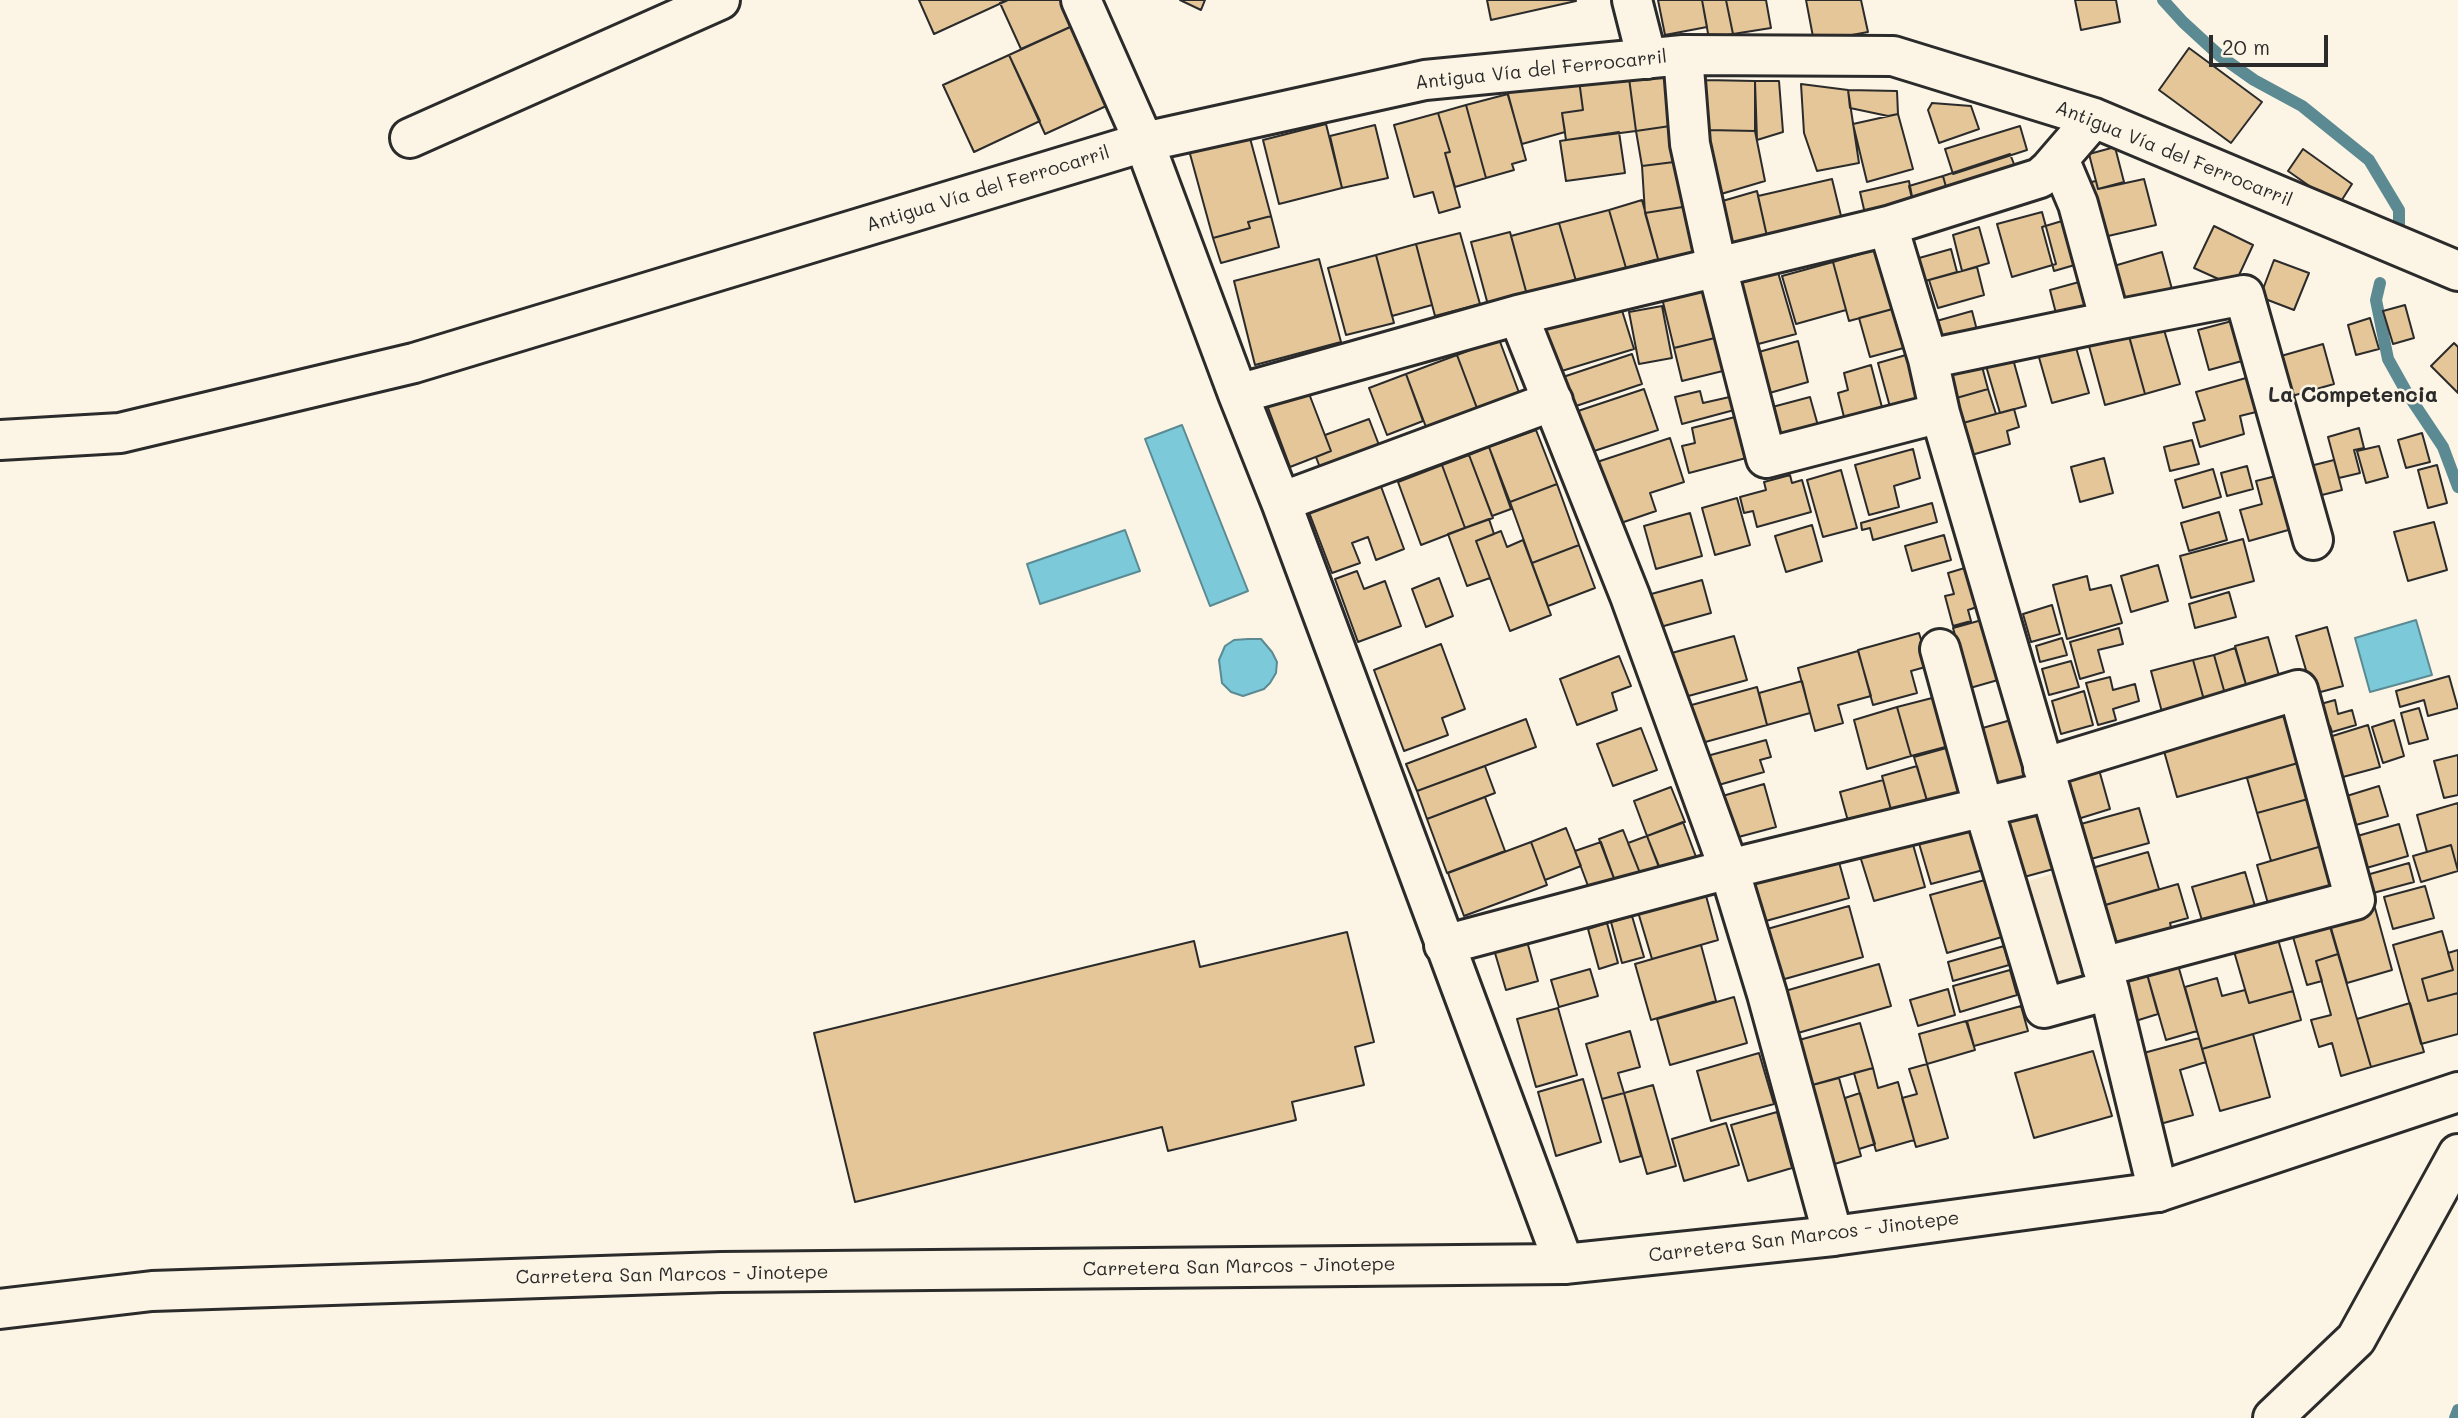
<!DOCTYPE html>
<html>
<head>
<meta charset="utf-8">
<style>
	body { margin:0 }
	#map { position:relative; width:2458px; height:1418px; overflow:hidden; background:#fcf5e5; font-family:Mali,sans-serif }
	canvas { display:block }
	.scale { position:absolute; left:2209px; top:35px; width:119px; height:32px; box-sizing:border-box; border:4px solid #2b2b2b; border-top:0; padding-left:9px; font-size:21px; line-height:24px; white-space:nowrap; color:#2b2b2b; -webkit-text-stroke:5px #fcf5e5; paint-order:stroke }
</style>
</head>
<body>
<div id="map">
<canvas width="2458" height="1418"></canvas>
<div class="scale">20 m</div>
</div>
<script>
const ctx = document.querySelector('canvas').getContext('2d');
ctx.lineJoin = 'round';
function fill(path, color) { ctx.fillStyle = color; ctx.fill(path, 'evenodd'); }
const poly = rows => new Path2D(rows.map(r => 'M' + r).join(''));
function strokePath(path, color, width, dash) { ctx.strokeStyle = color; ctx.lineWidth = width; ctx.lineCap = dash ? 'butt' : 'round'; ctx.setLineDash(dash || []); ctx.stroke(path); }
function label(font, color, halo, rows, align = 'center') {
  ctx.font = font + ' Mali,sans-serif'; ctx.lineWidth = 5; ctx.setLineDash([]); ctx.textBaseline = 'middle'; ctx.strokeStyle = halo; ctx.fillStyle = color; for (const [text, x, y, turn = 0] of rows) {
    ctx.save(); ctx.translate(x, y); ctx.rotate((+turn || 0) * Math.PI / 180); ctx.textAlign = isNaN(turn) ? turn : align; if (halo) ctx.strokeText(text, 0, 0); ctx.fillText(text, 0, 0); ctx.restore();
  }
}
const built = poly([
	[2055,873,2089,991,2048,1003,2015,885]
]);
const water = poly([
	[1182,425,1248,591,1210,606,1145,439,1182,425],
	[1125,530,1140,571,1040,604,1027,564,1125,530],
	[2416,620,2432,675,2370,692,2355,638,2416,620],
	[1248,639,1261,639,1272,652,1277,662,1276,673,1270,683,1264,689,1243,696,1231,692,1222,683,1219,660,1225,646,1234,640,1248,639]
]);
const stream = poly([
	[2163,0,2183,22,2220,56,2254,80,2302,106,2369,160,2399,210,2399,228],
	[2380,283,2376,300,2388,359,2407,393,2443,447,2458,487],
	[2455,1418,2458,1410]
]);
const building = poly([
	[919,0,1008,0,934,34,919,0],
	[1008,0,1069,0,1079,23,1021,49,1000,3,1008,0],
	[1180,0,1205,0,1201,10,1180,0],
	[1487,0,1575,0,1576,1,1491,20,1487,0],
	[1658,0,1702,0,1707,27,1665,35,1658,0],
	[1702,0,1726,0,1733,34,1709,39,1702,0],
	[1726,0,1766,0,1771,28,1733,34,1726,0],
	[1806,0,1861,0,1868,32,1814,42,1806,0],
	[2075,0,2116,0,2120,22,2081,30,2075,0],
	[1079,23,1115,102,1045,134,1009,55,1079,23],
	[2189,48,2262,102,2231,143,2159,90,2189,48],
	[1009,55,1040,121,974,152,943,85,1009,55],
	[1670,72,1677,125,1636,131,1629,78,1670,72],
	[1629,78,1636,131,1566,140,1562,113,1583,110,1579,80,1629,78],
	[1579,80,1583,110,1562,113,1565,132,1522,144,1507,92,1579,80],
	[1705,80,1755,81,1755,131,1708,130,1705,80],
	[1755,81,1779,81,1783,132,1757,140,1755,81],
	[1801,84,1848,90,1859,163,1817,171,1804,133,1801,84],
	[1848,90,1897,91,1898,114,1888,116,1850,108,1848,90],
	[1508,94,1526,160,1512,164,1514,170,1486,178,1466,105,1508,94],
	[1932,103,1971,106,1979,129,1939,143,1928,110,1932,103],
	[1466,105,1486,178,1455,187,1445,153,1450,152,1438,113,1466,105],
	[1438,113,1450,152,1445,153,1460,207,1439,213,1433,192,1414,197,1394,125,1438,113],
	[1898,114,1913,169,1867,182,1853,124,1898,114],
	[1326,124,1342,188,1279,204,1263,140,1326,124],
	[1375,125,1388,178,1342,188,1330,136,1375,125],
	[1677,125,1682,161,1642,166,1636,131,1677,125],
	[2020,126,2027,150,1953,174,1945,149,2020,126],
	[1247,127,1271,216,1248,222,1250,228,1213,238,1187,143,1247,127],
	[1708,130,1755,131,1765,181,1721,194,1708,130],
	[1619,132,1625,173,1566,181,1560,141,1619,132],
	[2115,147,2124,182,2098,189,2089,154,2115,147],
	[2303,149,2352,184,2338,206,2288,171,2303,149],
	[2010,154,2018,174,1949,198,1943,176,2010,154],
	[1682,161,1689,206,1645,213,1642,166,1682,161],
	[1943,176,1949,198,1914,207,1909,186,1943,176],
	[1832,179,1842,220,1768,241,1758,196,1832,179],
	[2144,179,2156,225,2095,239,2081,184,2096,181,2098,189,2144,179],
	[1909,181,1914,207,1866,218,1860,192,1909,181],
	[1757,191,1768,241,1728,253,1719,202,1757,191],
	[1642,200,1658,259,1626,268,1609,210,1642,200],
	[1695,205,1703,260,1656,266,1658,259,1645,213,1695,205],
	[1609,210,1626,268,1576,281,1559,223,1609,210],
	[2042,212,2056,264,2012,277,1997,224,2042,212],
	[1271,216,1279,247,1221,263,1213,238,1250,228,1248,222,1271,216],
	[2072,218,2085,262,2054,271,2042,227,2072,218],
	[1559,223,1576,281,1527,295,1511,236,1559,223],
	[2214,226,2253,245,2234,286,2194,268,2214,226],
	[1979,227,1989,263,1962,271,1953,235,1979,227],
	[1510,232,1527,295,1488,305,1471,242,1510,232],
	[1460,233,1480,304,1435,316,1416,244,1460,233],
	[1416,244,1432,305,1392,316,1376,255,1416,244],
	[1884,247,1900,307,1849,321,1833,262,1884,247],
	[1951,249,1957,272,1918,283,1912,260,1951,249],
	[2162,252,2173,293,2111,310,2100,270,2162,252],
	[1376,255,1394,323,1346,335,1328,268,1376,255],
	[1319,259,1341,342,1255,365,1234,281,1319,259],
	[2274,260,2309,273,2294,310,2260,297,2274,260],
	[1833,262,1846,310,1796,324,1782,276,1833,262],
	[1977,267,1984,295,1938,308,1929,280,1977,267],
	[1777,269,1796,334,1747,347,1729,282,1777,269],
	[2090,279,2100,314,2059,325,2050,290,2090,279],
	[1711,286,1723,336,1674,348,1662,298,1711,286],
	[1620,304,1634,349,1555,373,1541,329,1620,304],
	[2405,305,2414,338,2393,344,2383,311,2405,305],
	[1662,306,1672,358,1639,364,1629,312,1662,306],
	[1900,307,1911,346,1870,357,1859,318,1900,307],
	[1972,311,1980,342,1942,353,1933,322,1972,311],
	[2370,318,2379,349,2356,355,2348,325,2370,318],
	[2232,321,2242,361,2209,370,2198,330,2232,321],
	[2162,323,2180,384,2145,394,2128,333,2162,323],
	[2126,325,2145,394,2105,405,2086,335,2126,325],
	[1723,336,1731,369,1682,381,1674,348,1723,336],
	[2073,337,2089,393,2052,403,2036,347,2073,337],
	[1499,339,1521,398,1483,424,1457,355,1499,339],
	[1798,341,1808,382,1759,396,1748,355,1798,341],
	[2454,343,2458,347,2458,393,2431,366,2454,343],
	[2323,344,2334,384,2292,396,2281,356,2323,344],
	[1913,353,1928,408,1893,418,1878,363,1913,353],
	[1632,354,1642,384,1570,408,1560,378,1632,354],
	[1457,355,1478,411,1432,443,1406,374,1457,355],
	[1979,355,1988,389,1946,401,1936,366,1979,355],
	[2013,359,2026,406,2000,413,1986,366,2013,359],
	[1871,365,1884,415,1846,425,1838,393,1848,390,1844,373,1871,365],
	[1406,374,1423,421,1387,435,1369,388,1406,374],
	[2246,378,2256,412,2240,416,2244,434,2200,447,2193,423,2205,420,2196,392,2246,378],
	[1644,389,1658,430,1585,454,1572,413,1644,389],
	[1988,389,1996,414,1952,426,1946,401,1988,389],
	[1308,391,1331,451,1290,467,1267,405,1308,391],
	[1700,391,1703,403,1734,396,1738,409,1682,424,1675,397,1700,391],
	[1810,397,1820,433,1771,446,1761,410,1810,397],
	[2014,409,2019,427,2007,431,2010,444,1961,458,1952,426,2014,409],
	[1739,416,1750,457,1689,473,1682,446,1695,443,1692,428,1739,416],
	[1369,419,1384,458,1325,481,1316,457,1331,451,1325,435,1369,419],
	[2359,428,2364,448,2354,450,2360,473,2339,478,2328,437,2359,428],
	[1536,430,1557,484,1510,502,1489,447,1536,430],
	[2422,433,2430,462,2406,468,2398,440,2422,433],
	[1670,438,1684,482,1650,493,1656,511,1615,525,1594,463,1670,438],
	[2192,440,2199,464,2170,471,2164,447,2192,440],
	[2379,446,2388,477,2366,483,2357,451,2379,446],
	[1489,447,1511,509,1492,516,1469,455,1489,447],
	[1913,449,1920,478,1894,486,1899,507,1869,515,1855,465,1913,449],
	[1469,455,1493,518,1465,528,1442,465,1469,455],
	[2104,458,2113,493,2080,502,2071,467,2104,458],
	[2334,460,2342,490,2318,496,2310,466,2334,460],
	[1442,465,1465,528,1421,545,1398,482,1442,465],
	[2437,465,2447,503,2428,508,2418,470,2437,465],
	[2247,466,2253,489,2227,496,2221,473,2247,466],
	[2213,469,2221,497,2183,508,2175,480,2213,469],
	[1841,470,1857,528,1823,537,1807,480,1841,470],
	[2284,474,2299,527,2249,541,2240,510,2262,504,2256,481,2284,474],
	[1790,475,1792,483,1802,480,1811,512,1757,527,1753,511,1744,513,1740,497,1766,490,1764,482,1790,475],
	[1379,481,1404,549,1376,560,1368,537,1352,543,1360,563,1332,573,1307,507,1379,481],
	[1557,484,1579,545,1532,563,1510,502,1557,484],
	[1737,498,1750,545,1715,555,1702,508,1737,498],
	[1932,503,1937,522,1873,540,1870,528,1862,530,1861,523,1932,503],
	[2219,512,2227,540,2189,551,2181,523,2219,512],
	[1690,513,1702,556,1656,569,1644,526,1690,513],
	[1489,519,1494,534,1476,541,1490,578,1467,586,1448,534,1489,519],
	[2434,522,2447,570,2408,581,2394,532,2434,522],
	[1812,525,1822,561,1786,572,1775,536,1812,525],
	[1501,531,1507,547,1523,540,1551,615,1510,631,1476,541,1501,531],
	[1944,535,1951,560,1912,571,1905,546,1944,535],
	[2243,539,2254,581,2191,598,2180,556,2243,539],
	[1579,545,1595,588,1548,606,1532,563,1579,545],
	[2158,565,2168,601,2131,612,2121,576,2158,565],
	[1968,567,1980,606,1968,610,1971,621,1953,626,1945,596,1954,594,1948,573,1968,567],
	[1357,571,1364,589,1385,581,1401,626,1358,642,1335,579,1357,571],
	[2087,576,2090,590,2111,585,2122,623,2067,639,2053,585,2087,576],
	[1439,578,1453,616,1426,627,1412,589,1439,578],
	[1702,580,1711,613,1653,629,1644,596,1702,580],
	[2229,592,2236,617,2195,628,2189,604,2229,592],
	[2052,605,2060,634,2031,642,2023,614,2052,605],
	[1989,618,2005,678,1970,688,1953,628,1989,618],
	[2327,627,2343,686,2313,694,2296,636,2327,627],
	[2119,628,2123,644,2098,650,2104,672,2080,679,2070,642,2119,628],
	[1919,633,1929,666,1911,671,1917,693,1873,705,1858,650,1919,633],
	[1734,636,1747,680,1681,698,1668,654,1734,636],
	[2268,637,2280,679,2247,688,2235,646,2268,637],
	[2062,638,2067,655,2040,662,2036,646,2062,638],
	[1441,644,1465,709,1442,718,1448,735,1404,751,1374,670,1441,644],
	[2235,648,2247,688,2225,694,2214,655,2235,648],
	[1858,651,1871,696,1838,705,1843,723,1815,731,1798,668,1858,651],
	[2214,655,2225,694,2204,700,2193,660,2214,655],
	[1619,656,1631,686,1612,693,1617,710,1577,725,1560,679,1619,656],
	[2193,660,2204,700,2162,712,2151,671,2193,660],
	[2071,661,2079,687,2049,695,2042,669,2071,661],
	[2449,676,2458,708,2428,716,2424,700,2400,707,2396,691,2449,676],
	[2110,677,2113,690,2135,684,2139,701,2113,709,2116,720,2098,725,2086,683,2110,677],
	[1802,681,1810,713,1767,725,1759,693,1802,681],
	[1757,687,1767,725,1698,744,1688,706,1757,687],
	[2084,691,2093,725,2061,734,2052,701,2084,691],
	[1936,697,1949,746,1911,756,1897,707,1936,697],
	[2335,700,2338,714,2352,710,2356,725,2332,732,2330,726,2317,729,2310,707,2335,700],
	[1897,707,1911,756,1867,769,1854,720,1897,707],
	[2419,708,2428,739,2409,744,2401,713,2419,708],
	[2283,709,2298,763,2177,797,2162,744,2283,709],
	[2018,718,2038,792,1993,805,1972,731,2018,718],
	[1526,719,1536,747,1417,791,1406,764,1526,719],
	[2394,720,2404,756,2383,763,2372,727,2394,720],
	[2368,725,2380,767,2328,781,2316,741,2368,725],
	[1641,728,1657,770,1613,786,1597,744,1641,728],
	[1766,740,1771,757,1760,760,1764,772,1715,786,1707,756,1766,740],
	[1950,747,1965,801,1930,811,1914,757,1950,747],
	[2458,755,2458,795,2444,798,2434,761,2458,755],
	[2298,763,2308,799,2257,813,2247,778,2298,763],
	[1485,766,1495,793,1427,819,1417,791,1485,766],
	[1917,766,1930,811,1894,821,1882,776,1917,766],
	[2098,766,2110,809,2068,822,2056,778,2098,766],
	[1883,780,1894,821,1851,832,1840,792,1883,780],
	[1764,784,1776,827,1731,839,1719,797,1764,784],
	[2379,786,2388,816,2345,828,2337,799,2379,786],
	[1671,787,1685,822,1647,836,1634,801,1671,787],
	[1485,797,1505,851,1447,873,1427,819,1485,797],
	[2308,799,2322,846,2271,861,2257,813,2308,799],
	[2458,803,2458,871,2451,845,2427,852,2417,815,2458,803],
	[2139,808,2149,843,2080,862,2070,827,2139,808],
	[2040,809,2057,868,2013,880,1996,822,2040,809],
	[1683,822,1699,865,1663,878,1647,836,1683,822],
	[1974,824,1987,869,1931,884,1918,840,1974,824],
	[2399,824,2408,856,2356,871,2347,839,2399,824],
	[1566,828,1581,866,1545,880,1531,842,1566,828],
	[1623,830,1644,883,1619,892,1599,839,1623,830],
	[1647,836,1663,876,1644,883,1628,843,1647,836],
	[1912,841,1925,887,1874,901,1860,856,1912,841],
	[1531,842,1547,885,1464,916,1448,873,1531,842],
	[1601,842,1619,892,1594,902,1575,851,1601,842],
	[2451,845,2458,871,2421,882,2413,856,2451,845],
	[2322,846,2336,895,2271,914,2257,865,2322,846],
	[2148,852,2159,889,2095,908,2085,870,2148,852],
	[1837,855,1849,898,1755,924,1743,882,1837,855],
	[2409,863,2414,882,2362,896,2356,878,2409,863],
	[2245,872,2257,913,2204,927,2192,887,2245,872],
	[1985,880,2002,937,1947,953,1930,895,1985,880],
	[2178,884,2188,918,2170,923,2175,944,2111,962,2095,908,2178,884],
	[2425,886,2434,918,2393,929,2384,897,2425,886],
	[1705,892,1718,940,1652,959,1638,912,1705,892],
	[1849,906,1863,957,1774,982,1760,931,1849,906],
	[2375,908,2392,970,2347,983,2329,921,2375,908],
	[2326,913,2338,954,2316,961,2322,981,2307,985,2289,923,2326,913],
	[1632,916,1644,957,1622,963,1611,922,1632,916],
	[1607,923,1618,963,1599,969,1588,929,1607,923],
	[2442,931,2453,970,2422,979,2428,1001,2458,993,2458,1034,2421,1044,2393,945,2442,931],
	[1347,932,1374,1042,1355,1047,1364,1085,1292,1102,1296,1120,1168,1151,1162,1127,855,1202,814,1033,1194,941,1200,967,1347,932],
	[1525,934,1538,981,1506,990,1492,943,1525,934],
	[2277,936,2293,991,2249,1003,2233,948,2277,936],
	[1701,945,1716,1001,1651,1020,1635,964,1701,945],
	[2004,946,2009,965,1953,981,1948,962,2004,946],
	[2458,950,2458,993,2428,1001,2422,979,2453,970,2448,953,2458,950],
	[2338,954,2371,1067,2341,1076,2332,1043,2319,1047,2311,1020,2331,1015,2316,961,2338,954],
	[2176,958,2197,1031,2166,1040,2145,967,2176,958],
	[1879,964,1891,1006,1791,1035,1778,993,1879,964],
	[2145,967,2158,1014,2129,1023,2115,975,2145,967],
	[1590,969,1598,996,1559,1007,1551,980,1590,969],
	[2010,970,2017,995,1960,1012,1953,986,2010,970],
	[2217,978,2222,996,2245,990,2249,1003,2293,991,2301,1020,2202,1049,2185,987,2217,978],
	[1948,989,1955,1015,1918,1026,1910,1000,1948,989],
	[1734,997,1747,1043,1670,1065,1657,1019,1734,997],
	[2410,1003,2424,1052,2371,1067,2357,1019,2410,1003],
	[2021,1006,2028,1031,1974,1046,1967,1021,2021,1006],
	[1558,1008,1577,1075,1536,1087,1517,1019,1558,1008],
	[1966,1021,1975,1050,1927,1064,1919,1034,1966,1021],
	[1860,1023,1873,1068,1805,1087,1792,1042,1860,1023],
	[1630,1031,1640,1067,1618,1073,1624,1093,1602,1099,1586,1044,1630,1031],
	[2253,1034,2270,1097,2220,1111,2202,1049,2253,1034],
	[2199,1038,2206,1062,2180,1070,2193,1115,2160,1124,2140,1054,2199,1038],
	[2093,1051,2112,1116,2034,1138,2015,1073,2093,1051],
	[1759,1053,1774,1104,1711,1121,1697,1071,1759,1053],
	[1927,1064,1948,1138,1916,1147,1902,1098,1917,1094,1909,1069,1927,1064],
	[1873,1068,1878,1088,1898,1082,1914,1140,1876,1151,1854,1073,1873,1068],
	[1839,1078,1861,1156,1828,1166,1805,1087,1839,1078],
	[1583,1079,1601,1142,1556,1156,1538,1092,1583,1079],
	[1653,1085,1676,1166,1647,1174,1624,1093,1653,1085],
	[1624,1093,1641,1156,1620,1162,1602,1099,1624,1093],
	[1860,1093,1875,1144,1859,1149,1845,1098,1860,1093],
	[1777,1112,1792,1168,1748,1181,1731,1125,1777,1112],
	[1726,1123,1739,1165,1684,1181,1672,1139,1726,1123]
]);
const minor = poly([
	[1081,0,1144,142,1238,394,1281,502,1564,1264],
	[1632,0,1647,59],
	[1683,55,1690,144,1717,267,1766,458,1940,413],
	[410,138,720,0],
	[1888,226,1928,359,1940,413,2109,990,2158,1192],
	[1518,315,1630,596,1729,869,1767,994,1833,1236],
	[2110,321,2244,295,2313,540],
	[1928,359,2110,321,2078,204,2059,159],
	[1238,394,1518,315,1888,226,2040,178,2050,169,2094,118],
	[0,440,120,433,414,363,1144,142,1425,80,1683,55,1893,56,2094,118,2458,271],
	[1281,502,1553,401],
	[1940,649,1984,809,2044,1008,2109,990],
	[2043,768,2298,690,2355,900,2102,967],
	[1444,945,1729,869,2050,791],
	[2273,1418,2356,1339,2458,1154]
]);
const major = poly([
	[0,1309,152,1291,721,1272,1564,1264,1833,1236,2158,1192,2458,1092]
]);
const streetNames = [
	["Antigua Vía del Ferrocarril",1541,70,-6],
	["Antigua Vía del Ferrocarril",2174,154,22],
	["Antigua Vía del Ferrocarril",988,189,-17],
	["Carretera San Marcos - Jinotepe",1804,1237,-7],
	["Carretera San Marcos - Jinotepe",1239,1267,-1],
	["Carretera San Marcos - Jinotepe",672,1275,-1]
];
const neighbourhoodNames = [
	["La Competencia",2353,396]
];
fill(built, '#f5e7ce');
fill(water, '#7bc9d9');
strokePath(water, '#5b8a93', 2);
strokePath(stream, '#5b8a93', 12);
fill(building, '#e4c698');
strokePath(building, '#2b2b2b', 2);
strokePath(minor, '#2b2b2b', 44);
strokePath(major, '#2b2b2b', 44);
strokePath(minor, '#fcf5e5', 38);
strokePath(major, '#fcf5e5', 38);
label('19px', '#2b2b2b', '#fcf5e5', streetNames);
label('bold 21px', '#2b2b2b', '#fcf5e5', neighbourhoodNames);
</script>
</body>
</html>
